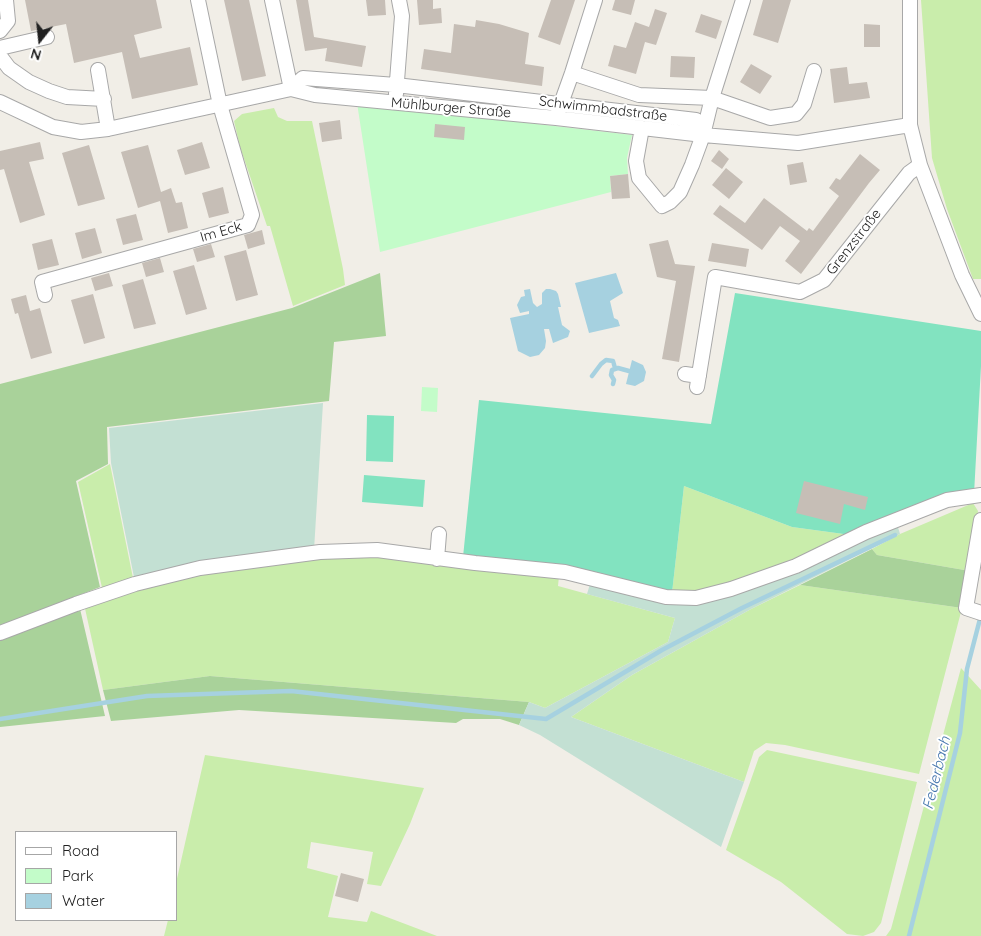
<!DOCTYPE html>
<html>
<head>
<meta charset="utf-8">
<style>
	body { margin:0 }
	#map { position:relative; width:981px; height:936px; overflow:hidden; background:#f1eee7; font-family:Quicksand,sans-serif }
	canvas { display:block }
	.legend { position:absolute; left:15px; top:831px; width:162px; height:90px; box-sizing:border-box; background:#fff; border:1px solid #a6a6a6; margin:0; padding:6px 9px; list-style:none; font-size:15px; color:#212121 }
	.legend li { display:flex; align-items:center; gap:10px; height:25px }
	.legend b { width:25px; border:1px solid #a6a6a6 }
	.north { position:absolute; left:15px; top:15px; width:50px; height:50px; -webkit-text-stroke:4px #fff; paint-order:stroke; rotate:196deg; font-size:14px; font-weight:700; line-height:20px; text-align:center; color:#212121 }
	.north::after { content:''; display:block; margin:auto; width:18px; height:22px; background:#212121; clip-path:polygon(50% 0,100% 100%,50% 72%,0 100%) }
</style>
</head>
<body>
<div id="map">
<canvas width="981" height="936"></canvas>
<ul class="legend">
<li><b style="height:6px;background:#fff"></b>Road</li>
<li><b style="height:14px;background:#c3fcc9"></b>Park</li>
<li><b style="height:14px;background:#a6d1e0"></b>Water</li>
</ul>
<div class="north">N</div>
</div>
<script>
const ctx = document.querySelector('canvas').getContext('2d');
ctx.lineJoin = 'round';
function fill(path, color) { ctx.fillStyle = color; ctx.fill(path, 'evenodd'); }
const poly = rows => new Path2D(rows.map(r => 'M' + r).join(''));
function strokePath(path, color, width, dash) { ctx.strokeStyle = color; ctx.lineWidth = width; ctx.lineCap = dash ? 'butt' : 'round'; ctx.setLineDash(dash || []); ctx.stroke(path); }
function label(font, color, halo, rows, align = 'center') {
  ctx.font = font + ' Quicksand,sans-serif'; ctx.lineWidth = 4; ctx.setLineDash([]); ctx.textBaseline = 'middle'; ctx.strokeStyle = halo; ctx.fillStyle = color; for (const [text, x, y, turn = 0] of rows) {
    ctx.save(); ctx.translate(x, y); ctx.rotate((+turn || 0) * Math.PI / 180); ctx.textAlign = isNaN(turn) ? turn : align; if (halo) ctx.strokeText(text, 0, 0); ctx.fillText(text, 0, 0); ctx.restore();
  }
}
const grass = poly([
	[921,0,981,0,981,279,973,279,947,209,932,158],
	[274,108,278,117,287,121,312,121,343,269,345,285,293,306,270,226,267,226,240,147,234,121,242,114],
	[110,464,134,583,103,592,78,482],
	[684,486,792,527,851,535,834,546,716,590,672,593],
	[973,503,978,511,970,571,877,555,872,549,900,534],
	[321,556,394,556,559,576,558,586,675,618,668,642,545,708,529,702,210,676,103,690,84,604,204,573],
	[800,585,962,608,919,774,785,745,766,743,754,751,744,782,571,717,632,675,751,609],
	[961,668,981,690,981,936,886,936,891,929],
	[767,750,917,782,881,923,874,932,863,936,847,934,781,882,726,850,759,757],
	[205,755,424,788,410,824,381,886,367,884,373,852,311,842,307,868,338,876,328,917,367,922,371,911,437,936,164,936,168,920,176,920,176,883]
]);
const forest = poly([
	[380,273,386,336,334,342,329,401,107,427,108,464,76,481,100,587,77,596,105,716,0,727,0,384,292,308],
	[872,549,877,555,970,571,962,608,800,585],
	[210,676,529,702,519,725,500,719,463,719,456,723,239,710,111,721,103,690]
]);
const wetland = poly([
	[323,403,314,550,135,582,111,463,109,428],
	[897,524,900,534,751,609,632,675,571,717,744,782,721,847,540,735,519,725,529,702,545,708,668,642,675,618,587,594,590,584,676,603]
]);
const park = poly([
	[357,103,632,135,627,158,628,174,610,176,611,192,380,252],
	[422,387,438,388,437,412,421,411]
]);
const pitch = poly([
	[735,293,981,331,981,366,974,494,851,535,792,527,684,486,672,593,463,557,479,400,711,424],
	[367,415,394,416,393,462,366,461],
	[364,475,425,480,423,507,362,502]
]);
const water = poly([
	[616,273,623,293,610,301,614,318,618,320,620,326,589,333,575,283],
	[530,289,533,303,537,307,542,304,542,293,546,289,550,289,556,291,558,294,561,307,558,307,562,325,570,331,568,337,553,343,549,329,544,329,546,341,545,348,539,355,530,357,518,351,510,318,529,314,529,311,520,313,517,305,521,297,525,296,524,290],
	[632,360,643,365,646,372,644,381,635,386,626,384]
]);
const stream = poly([
	[592,376,601,364,606,360,613,361,615,368],
	[613,384,614,380,611,375,612,370,618,368,629,371],
	[0,719,147,696,291,691,546,719,662,650,742,608,895,535],
	[909,936,960,733,967,669,981,615]
]);
const building = poly([
	[25,0,156,0,162,28,134,35,140,58,190,47,198,85,132,99,122,52,74,63,66,24,31,31],
	[224,0,249,0,266,76,242,81],
	[296,0,308,0,314,37,366,46,362,67,325,61,327,48,305,51],
	[366,0,385,0,386,15,368,16],
	[417,0,433,0,433,9,441,8,442,23,419,25],
	[551,0,575,0,560,45,538,37],
	[615,0,635,0,631,15,612,10],
	[763,0,791,0,778,43,753,35],
	[655,9,667,13,656,45,645,42,636,74,608,66,614,45,626,48,635,22,649,27],
	[701,14,722,21,716,39,695,32],
	[476,20,499,24,529,33,525,64,544,67,542,86,421,69,424,49,451,53,454,24,475,27],
	[864,24,880,25,880,47,864,47],
	[671,56,695,57,694,78,670,77],
	[751,64,772,76,760,94,740,82],
	[847,67,849,84,867,82,870,98,834,103,830,69],
	[340,120,342,139,322,142,319,123],
	[435,124,465,127,464,140,434,137],
	[40,142,44,159,29,162,45,215,20,223,4,169,0,170,0,151],
	[202,142,210,168,185,175,177,150],
	[89,145,105,199,78,206,62,153],
	[148,145,161,192,171,188,176,203,182,202,188,228,168,233,160,201,138,208,121,152],
	[719,150,729,159,722,169,711,161],
	[860,154,880,170,869,183,801,274,785,261,800,241,780,226,762,250,713,214,720,205,745,223,764,198,807,231,809,228,813,231,839,196,829,188,836,178,840,180],
	[803,162,807,182,790,185,787,165],
	[726,168,743,182,729,199,712,185],
	[628,174,630,198,612,199,610,176],
	[223,187,229,213,209,218,202,193],
	[136,214,143,240,123,245,116,219],
	[95,228,102,253,82,259,75,233],
	[262,230,265,244,248,249,244,235],
	[52,239,59,265,38,270,32,244],
	[668,240,675,264,695,266,679,362,662,359,676,281,657,277,649,244],
	[712,243,749,249,746,267,708,261],
	[211,244,215,257,197,262,193,249],
	[246,250,258,295,236,301,224,256],
	[160,258,164,272,146,277,142,263],
	[194,265,207,309,186,315,173,271],
	[109,273,113,286,95,291,91,278],
	[143,279,156,324,134,329,122,285],
	[93,294,105,338,84,344,71,300],
	[26,295,30,311,40,308,52,353,31,359,18,313,15,314,11,299],
	[804,481,868,497,865,510,844,504,840,524,796,513],
	[341,873,364,879,358,902,335,896]
]);
const minor = poly([
	[272,0,291,89],
	[910,0,910,125,920,165,962,275,981,314],
	[0,31,8,21,6,0],
	[0,48,47,37],
	[0,56,9,68,29,82,49,91,67,97,104,99],
	[98,70,108,129],
	[572,73,639,95,712,98,770,118,796,114,804,104,814,71],
	[291,89,303,78,396,85,696,120,703,135],
	[396,94,402,16,399,0],
	[0,102,53,127,81,132,108,129,291,89,315,95,556,118,703,135,798,143,910,125],
	[558,112,572,73,595,0],
	[642,128,636,161,639,178,662,206,670,202,680,192,692,165,703,135,712,98,743,0],
	[45,295,42,282,248,225,252,215,220,105,198,0],
	[685,374,699,376],
	[697,387,715,277,800,292,824,280,909,173,920,165],
	[981,520,966,608,981,613],
	[437,559,439,534],
	[0,633,76,604,135,584,200,568,320,552,377,550,475,563,565,572,666,597,696,598,731,589,796,566,866,532,947,500,981,495]
]);
const streetNames = [
	["Mühlburger Straße",451,108,5],
	["Schwimmbadstraße",603,109,7],
	["Im Eck",221,232,-16],
	["Grenzstraße",854,242,-52]
];
const waterNames = [
	["Federbach",937,773,-76]
];
fill(grass, '#c9edab');
fill(forest, '#a9d29a');
fill(wetland, '#c3e0d3');
fill(park, '#c3fcc9');
fill(pitch, '#82e3c0');
fill(water, '#a6d1e0');
strokePath(stream, '#a6d1e0', 4.5);
fill(building, '#c6beb6');
strokePath(minor, '#a8a8a8', 16);
strokePath(minor, '#fff', 14);
label('14px', '#212121', '#fff', streetNames);
label('italic 15px', '#4576ad', '#fff', waterNames);
</script>
</body>
</html>
